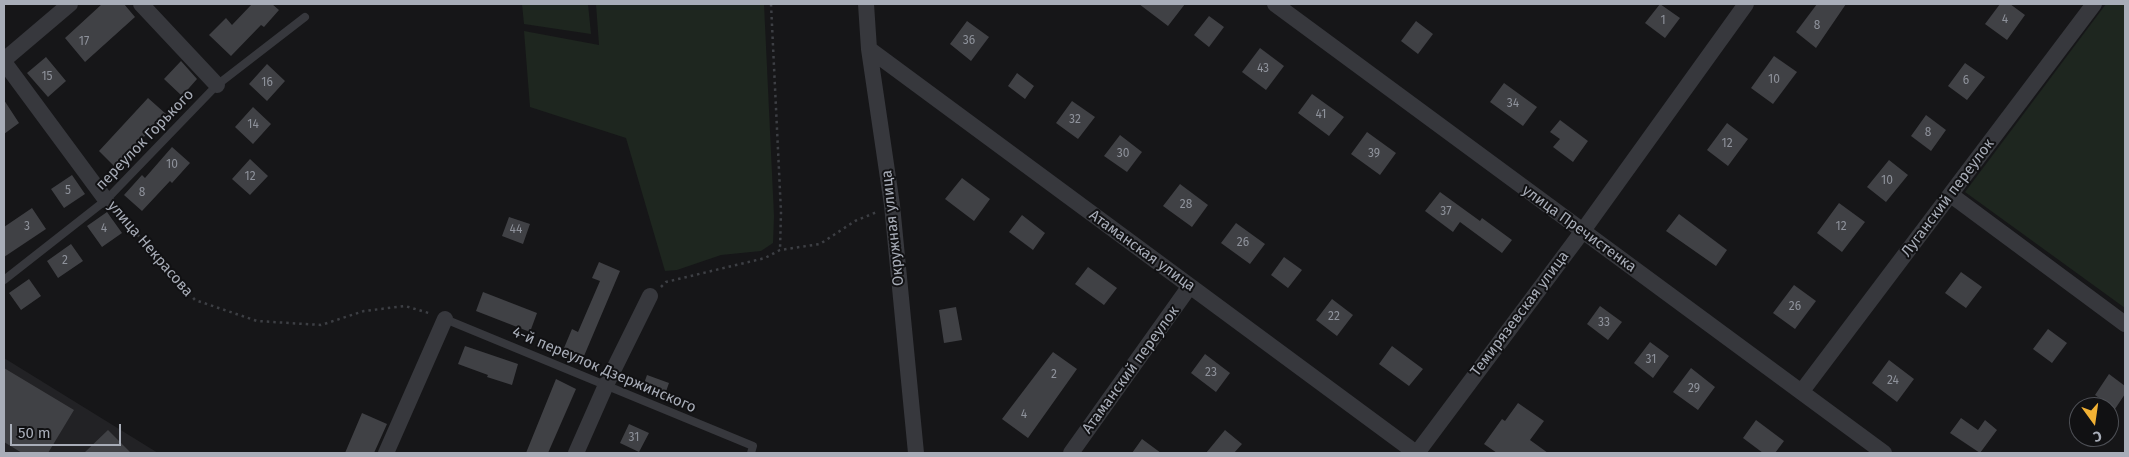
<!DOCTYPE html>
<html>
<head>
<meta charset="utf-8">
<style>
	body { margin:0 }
	#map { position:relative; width:2129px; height:457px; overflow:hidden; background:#161618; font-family:"Fira Sans",sans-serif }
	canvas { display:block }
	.frame { position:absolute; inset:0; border:5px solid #a8adb8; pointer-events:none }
	.north { position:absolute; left:2069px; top:397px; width:50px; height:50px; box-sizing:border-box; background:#111113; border:1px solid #4d4f55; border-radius:50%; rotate:166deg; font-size:14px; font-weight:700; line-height:20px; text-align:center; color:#a8adb8 }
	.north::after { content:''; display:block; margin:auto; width:18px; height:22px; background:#f2b134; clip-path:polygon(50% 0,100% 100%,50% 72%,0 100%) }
	.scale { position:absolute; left:10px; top:424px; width:111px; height:22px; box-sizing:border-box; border:2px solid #a8adb8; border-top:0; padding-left:6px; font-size:15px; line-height:18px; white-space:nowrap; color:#a8adb8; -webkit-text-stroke:4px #111113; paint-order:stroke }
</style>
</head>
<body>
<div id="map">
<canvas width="2129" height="457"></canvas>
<div class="frame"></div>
<div class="north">С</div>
<div class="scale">50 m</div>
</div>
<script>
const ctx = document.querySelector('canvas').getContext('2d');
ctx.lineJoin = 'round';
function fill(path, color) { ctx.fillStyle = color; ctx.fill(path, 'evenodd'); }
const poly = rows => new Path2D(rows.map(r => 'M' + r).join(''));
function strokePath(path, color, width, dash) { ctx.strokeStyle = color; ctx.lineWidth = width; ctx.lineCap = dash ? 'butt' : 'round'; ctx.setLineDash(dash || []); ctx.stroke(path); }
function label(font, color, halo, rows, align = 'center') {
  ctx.font = font + ' "Fira Sans",sans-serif'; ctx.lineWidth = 4; ctx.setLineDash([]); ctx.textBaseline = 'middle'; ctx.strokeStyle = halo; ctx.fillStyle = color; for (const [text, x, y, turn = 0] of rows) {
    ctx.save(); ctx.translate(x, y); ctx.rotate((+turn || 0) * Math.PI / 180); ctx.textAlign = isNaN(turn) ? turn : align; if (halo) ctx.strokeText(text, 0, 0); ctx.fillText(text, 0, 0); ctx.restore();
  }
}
const built = poly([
	[4,358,158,453,4,453]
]);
const green = poly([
	[522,4,588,4,591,34,524,24],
	[596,4,764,4,774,216,773,243,761,251,721,255,677,270,665,271,626,138,530,107,524,31,599,45],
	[2106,4,2125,4,2125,308,1965,192]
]);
const building = poly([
	[102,4,124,4,135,17,85,62,65,38],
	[252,4,272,4,279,10,264,27,261,25,231,56,209,35,226,18,232,25],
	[1139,4,1185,4,1168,26],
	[1660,4,1680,18,1665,38,1645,23],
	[1817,4,1846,4,1816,48,1796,32],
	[2000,4,2010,4,2025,15,2007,40,1985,24],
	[1209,16,1224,27,1209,47,1194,35],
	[967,21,989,37,971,61,950,44],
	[1416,21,1433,34,1418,54,1401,41],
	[1260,48,1284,66,1266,90,1242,72],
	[1774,56,1797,72,1773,104,1751,88],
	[46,57,66,81,48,97,27,73],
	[181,61,197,79,182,96,164,79],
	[1965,63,1985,77,1967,100,1948,86],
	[267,64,285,81,267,101,249,84],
	[1017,73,1034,86,1025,99,1008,86],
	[1504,83,1537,107,1523,126,1490,102],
	[1312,94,1344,117,1329,136,1298,113],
	[148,98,166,114,115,167,99,151],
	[4,100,19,123,4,134],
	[1072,101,1095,117,1078,139,1056,123],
	[253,107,271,124,253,144,235,127],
	[1926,115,1946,130,1931,151,1911,136],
	[1560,120,1588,141,1573,162,1553,147,1560,139,1550,132],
	[1727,123,1748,139,1728,166,1707,150],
	[1367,132,1396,153,1380,175,1351,154],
	[1120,135,1142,152,1127,172,1104,156],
	[172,147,190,163,172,183,170,181,142,211,124,195,142,175,145,178],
	[250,159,268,176,250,195,232,179],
	[1889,160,1908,175,1886,202,1867,187],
	[72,175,85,194,64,208,51,189],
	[962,178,990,199,974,221,945,199],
	[1180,184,1208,205,1192,227,1163,206],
	[1440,192,1480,221,1482,218,1512,240,1502,253,1460,222,1453,232,1425,211],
	[1839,203,1865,222,1842,252,1817,233],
	[32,208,46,229,4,257,4,227],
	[107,212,122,233,102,247,87,226],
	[1679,214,1727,250,1716,266,1666,231],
	[1022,215,1045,233,1033,250,1009,232],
	[509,217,530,224,523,244,502,236],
	[1236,223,1265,244,1250,264,1221,243],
	[71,244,83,261,58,278,47,261],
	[1284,257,1302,270,1288,288,1271,275],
	[599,262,620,271,584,356,564,348,572,329,578,332,600,281,592,278],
	[1088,267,1117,288,1104,305,1075,284],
	[1961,272,1982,287,1966,308,1945,293],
	[29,279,41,296,21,310,9,293],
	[1794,285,1816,301,1795,329,1773,313],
	[483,292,537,313,530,332,476,311],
	[1332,299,1353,315,1337,336,1316,320],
	[1600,306,1622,322,1608,340,1587,324],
	[956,307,962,340,944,343,939,310],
	[2048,329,2067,343,2052,363,2033,349],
	[1650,342,1669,356,1653,378,1634,363],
	[465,346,518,364,512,385,487,377,488,375,458,364],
	[1392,346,1423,369,1409,386,1379,364],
	[1053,352,1077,369,1028,438,1002,419],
	[1205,354,1230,373,1216,392,1191,373],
	[1889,360,1914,379,1897,402,1872,383],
	[4,368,74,410,48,453,22,453,4,442],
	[1691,368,1715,387,1698,410,1673,392],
	[2109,374,2125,386,2125,394,2115,409,2095,395],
	[647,375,669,383,663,400,641,392],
	[556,379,576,389,548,453,526,453],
	[1518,403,1544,421,1530,440,1548,453,1497,453,1484,444,1502,419,1505,421],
	[362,413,387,424,374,453,345,453],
	[1961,418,1978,430,1985,420,1997,430,1980,453,1950,433],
	[1756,420,1784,441,1775,453,1763,453,1743,438],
	[629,424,649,433,639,452,620,443],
	[108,430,131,453,84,453],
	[1225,430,1242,444,1234,453,1206,453],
	[1142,439,1161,453,1132,453]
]);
const path = poly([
	[771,4,781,212,780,250],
	[116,210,195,300,257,321,321,325,364,311,405,306,432,314],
	[661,287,666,282,765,258,780,250,820,244,855,221,877,212]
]);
const lane = poly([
	[4,280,106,200,217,85,305,17],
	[445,319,753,446,751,453]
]);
const street = poly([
	[141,4,217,85],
	[866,4,869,49,892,205,916,453],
	[1275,4,1884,453],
	[869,49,1416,453],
	[4,60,70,4],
	[4,62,106,200],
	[1951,195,2125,324],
	[1802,391,2094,4],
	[386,453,445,319],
	[576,453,606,385,650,296],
	[1071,453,1190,286],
	[1417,453,1582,232,1746,4]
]);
const numberNames = [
	["4",2005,20],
	["1",1663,21],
	["8",1817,26],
	["36",969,41],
	["17",84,42],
	["43",1263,69],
	["15",47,77],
	["10",1774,80],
	["6",1966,81],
	["16",267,83],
	["34",1513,104],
	["41",1321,115],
	["32",1075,120],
	["14",253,125],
	["8",1928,133],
	["12",1727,144],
	["30",1123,154],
	["39",1374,154],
	["10",172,165],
	["12",250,177],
	["10",1887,181],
	["5",68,191],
	["8",142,193],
	["28",1186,205],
	["37",1446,212],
	["3",27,227],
	["12",1841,227],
	["4",104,229],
	["44",516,230],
	["26",1243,243],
	["2",65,261],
	["26",1795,307],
	["22",1334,317],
	["33",1604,323],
	["31",1651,360],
	["23",1211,373],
	["2",1054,375],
	["24",1893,381],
	["29",1694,389],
	["4",1024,415],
	["31",634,438]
];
const streetNames = [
	["переулок Горького",145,140,-46],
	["Луганский переулок",1948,198,-53],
	["Окружная улица",893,228,-96],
	["улица Пречистенка",1579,229,36],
	["улица Некрасова",150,249,49],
	["Атаманская улица",1142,251,36],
	["Темирязевская улица",1520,314,-53],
	["4-й переулок Дзержинского",604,370,23],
	["Атаманский переулок",1131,370,-54]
];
fill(built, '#222225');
fill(green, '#1e261f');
fill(building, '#404145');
strokePath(path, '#3d3f44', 2.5, [2.5, 4]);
strokePath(lane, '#37383d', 8);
strokePath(street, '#37383d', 16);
label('12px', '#8e929b', null, numberNames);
label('15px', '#a8adb8', '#111113', streetNames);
</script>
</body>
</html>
